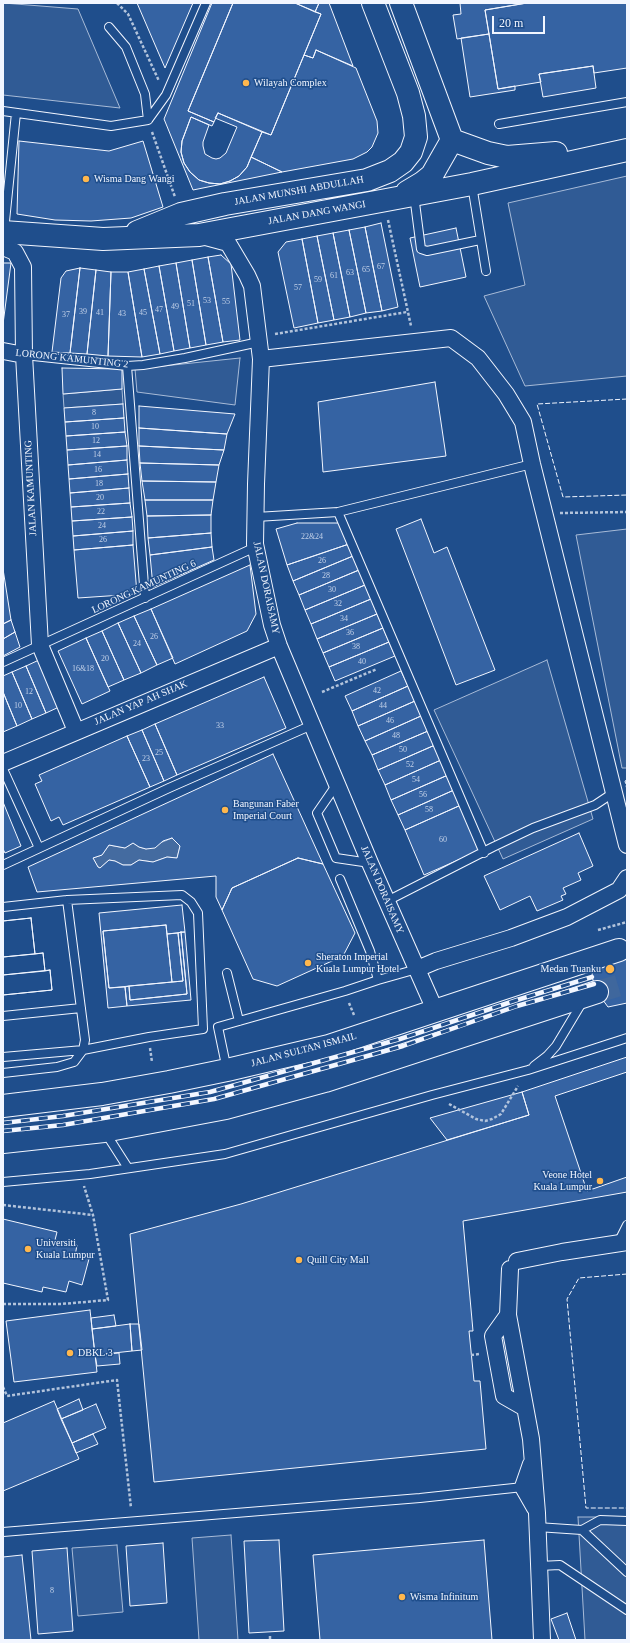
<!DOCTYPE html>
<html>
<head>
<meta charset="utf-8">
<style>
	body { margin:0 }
	#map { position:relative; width:630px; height:1643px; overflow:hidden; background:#1f4e8c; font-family:Georgia,serif }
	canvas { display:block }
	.frame { position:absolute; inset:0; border:4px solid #f2f6ff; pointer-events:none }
	.scale { position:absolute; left:492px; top:16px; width:53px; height:18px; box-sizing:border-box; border:2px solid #f2f6ff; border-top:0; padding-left:5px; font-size:12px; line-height:14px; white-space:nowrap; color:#f2f6ff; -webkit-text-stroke:3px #1f4e8c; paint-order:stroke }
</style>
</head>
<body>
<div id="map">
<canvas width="630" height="1643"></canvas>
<div class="frame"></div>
<div class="scale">20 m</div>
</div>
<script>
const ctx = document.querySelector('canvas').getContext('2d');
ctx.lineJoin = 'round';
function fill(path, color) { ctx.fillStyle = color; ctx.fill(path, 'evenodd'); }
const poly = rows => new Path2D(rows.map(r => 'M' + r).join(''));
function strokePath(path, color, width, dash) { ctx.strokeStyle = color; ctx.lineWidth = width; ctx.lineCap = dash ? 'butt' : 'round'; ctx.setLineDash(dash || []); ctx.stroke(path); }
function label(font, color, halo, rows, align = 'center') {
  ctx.font = font + ' Georgia,serif'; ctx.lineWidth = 3; ctx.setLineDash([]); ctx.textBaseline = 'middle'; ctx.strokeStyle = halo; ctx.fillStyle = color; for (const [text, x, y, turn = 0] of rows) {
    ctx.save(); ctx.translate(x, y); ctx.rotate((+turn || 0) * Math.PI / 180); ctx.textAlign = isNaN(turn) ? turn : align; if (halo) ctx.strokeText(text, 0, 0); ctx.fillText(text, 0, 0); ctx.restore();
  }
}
const built = poly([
	[3,3,78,9,120,108,3,95,3,3],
	[627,176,627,376,525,386,484,296,525,285,508,203,627,176],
	[240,358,235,405,137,392,135,369,240,358],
	[122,389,123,404,64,408,63,394,122,389],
	[627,529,627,768,622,768,576,535,627,529],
	[547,660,593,819,503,859,434,710,547,660],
	[578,1517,627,1517,627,1640,585,1640,578,1517],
	[231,1535,238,1640,199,1640,192,1538,231,1535],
	[117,1545,123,1612,78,1616,72,1548,117,1545]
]);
const water = poly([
	[172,838,180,846,177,858,167,857,153,862,139,860,131,865,123,865,115,861,109,860,100,868,98,867,93,858,102,855,109,845,125,848,133,843,139,847,146,849,172,838]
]);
const building = poly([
	[137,3,193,3,165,68,137,3],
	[212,3,233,3,188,111,214,122,212,126,191,117,182,141,181,152,184,163,190,172,199,180,209,183,220,184,230,181,239,176,247,167,251,157,282,172,193,190,164,119,212,3],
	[233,3,295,3,321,14,271,135,218,113,214,122,188,111,233,3],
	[295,3,319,3,315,12,295,3],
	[319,3,329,3,353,66,316,50,313,58,304,55,321,14,315,12,319,3],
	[460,3,527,3,485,10,489,34,457,39,453,15,461,14,460,3],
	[527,3,627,3,627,68,594,73,593,66,539,74,541,82,498,89,485,10,527,3],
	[489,34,498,89,515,86,515,90,470,97,461,38,489,34],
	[316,50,356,68,377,121,378,133,372,147,367,152,353,159,282,172,251,157,262,132,271,135,304,55,313,58,316,50],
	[593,66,596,88,543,97,539,74,593,66],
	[218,113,262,132,247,167,239,176,230,181,220,184,209,183,199,180,190,172,184,163,181,152,182,141,191,117,209,125,203,142,203,146,205,154,212,158,216,159,220,158,226,153,237,127,215,118,218,113],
	[19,141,109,151,143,141,163,207,131,218,91,221,55,220,17,214,19,141],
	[381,223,398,307,382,311,365,227,381,223],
	[365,227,382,311,366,313,349,230,365,227],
	[456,228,466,277,420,287,410,238,456,228],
	[349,230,366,313,350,317,333,233,349,230],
	[333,233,350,317,334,320,317,236,333,233],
	[317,236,334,320,318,323,302,239,317,236],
	[302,239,318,323,294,328,278,252,286,242,302,239],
	[221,255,231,264,240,340,223,342,208,257,221,255],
	[208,257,223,342,206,345,192,260,208,257],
	[192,260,206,345,190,348,176,263,192,260],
	[3,263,11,263,3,324,3,263],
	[176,263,190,348,174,351,159,266,176,263],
	[159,266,174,351,160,354,144,269,159,266],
	[80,268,96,270,87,354,70,353,80,268],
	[80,268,70,353,52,352,61,278,66,271,80,268],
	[144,269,160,354,142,357,128,272,144,269],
	[96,270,111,272,108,356,87,354,96,270],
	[111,272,128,272,142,357,108,356,111,272],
	[62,368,122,369,122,389,63,394,62,368],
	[435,382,446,456,323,472,318,402,435,382],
	[123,404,124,418,65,422,64,408,123,404],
	[139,406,235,414,227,434,139,428,139,406],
	[124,418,125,432,66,436,65,422,124,418],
	[139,428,227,434,224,450,139,446,139,428],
	[125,432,127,446,67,450,66,436,125,432],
	[127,446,127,460,68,465,67,450,127,446],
	[139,446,224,450,219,465,140,463,139,446],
	[127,460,128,474,69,479,68,465,127,460],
	[140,463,219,465,216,482,142,481,140,463],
	[128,474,129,488,70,493,69,479,128,474],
	[142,481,216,482,213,500,145,500,142,481],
	[129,488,130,503,71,507,70,493,129,488],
	[145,500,213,500,211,515,147,516,145,500],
	[130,503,132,517,72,521,71,507,130,503],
	[211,515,211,533,148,538,147,516,211,515],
	[132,517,133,531,73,536,72,521,132,517],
	[421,519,434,553,447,547,495,670,456,685,396,529,421,519],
	[297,523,340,523,349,544,287,565,276,529,297,523],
	[133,531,133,545,74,550,73,536,133,531],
	[211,533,212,547,150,555,148,538,211,533],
	[349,544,353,556,293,581,287,565,349,544],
	[133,545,137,594,78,598,74,550,133,545],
	[212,547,214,560,153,587,150,555,212,547],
	[353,556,359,570,299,595,293,581,353,556],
	[250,565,256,614,247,631,175,664,151,609,250,565],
	[3,569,11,620,3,624,3,569],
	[359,570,365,585,305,610,299,595,359,570],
	[365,585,371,599,311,624,305,610,365,585],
	[371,599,377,614,317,639,311,624,371,599],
	[151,609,173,658,157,665,134,616,151,609],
	[377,614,383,628,323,653,317,639,377,614],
	[134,616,157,665,141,673,118,623,134,616],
	[11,620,15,632,3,639,3,624,11,620],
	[118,623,141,673,124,680,102,631,118,623],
	[383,628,389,642,329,667,323,653,383,628],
	[102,631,124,680,108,687,86,638,102,631],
	[15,632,20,647,3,656,3,639,15,632],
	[86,638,110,691,82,704,58,651,86,638],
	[389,642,395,656,335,681,329,667,389,642],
	[39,660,59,707,46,713,26,666,39,660],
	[26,666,46,713,32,719,12,672,26,666],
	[401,671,408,686,352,711,345,696,401,671],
	[12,672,32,719,17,726,3,692,3,676,12,672],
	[264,677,286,728,177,775,155,724,264,677],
	[408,686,415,701,358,726,352,711,408,686],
	[3,692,17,726,3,732,3,692],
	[415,701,421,716,365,741,358,726,415,701],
	[421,716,428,731,372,755,365,741,421,716],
	[155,724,177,775,164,781,142,730,155,724],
	[142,730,164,781,150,787,127,736,142,730],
	[428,731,435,745,378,770,372,755,428,731],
	[127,736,150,787,63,825,59,817,51,821,35,784,42,781,39,775,127,736],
	[435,745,441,760,385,785,378,770,435,745],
	[273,754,323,864,298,858,232,888,222,910,216,897,216,876,37,892,28,867,273,754],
	[172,838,180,846,177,858,167,857,153,862,139,860,131,865,123,865,115,861,109,860,100,868,98,867,93,858,102,855,109,845,125,848,133,843,139,847,146,849,155,848,163,841,172,838],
	[441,760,448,775,391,800,385,785,441,760],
	[448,775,454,790,398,815,391,800,448,775],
	[454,790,461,805,405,830,398,815,454,790],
	[3,802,21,846,5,853,3,849,3,802],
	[461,805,481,850,424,875,405,830,461,805],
	[579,833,593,866,578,873,581,880,563,888,566,894,561,896,563,900,537,911,530,896,500,910,484,876,579,833],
	[298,858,323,864,355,933,343,956,277,986,253,979,222,910,232,888,298,858],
	[182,905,185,932,167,934,166,925,103,931,109,988,125,987,127,1006,108,1008,99,913,182,905],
	[31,918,35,954,3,957,3,921,31,918],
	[31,918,35,954,43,953,45,971,50,970,52,990,3,995,3,921,31,918],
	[166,925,172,982,109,988,103,931,166,925],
	[181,932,187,994,130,1000,129,986,183,981,178,933,181,932],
	[181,932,185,932,191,1000,127,1006,125,987,129,986,130,1000,187,994,181,932],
	[178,933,183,981,172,982,167,934,178,933],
	[627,946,627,1003,608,1007,597,992,592,977,593,961,627,946],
	[43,953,45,971,3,975,3,957,43,953],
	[50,970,52,990,3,995,3,975,50,970],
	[627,1057,627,1192,463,1221,473,1331,469,1331,474,1381,480,1381,486,1449,154,1482,130,1234,241,1204,529,1115,522,1092,627,1057],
	[627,1072,627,1177,587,1191,555,1096,627,1072],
	[522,1092,529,1115,447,1140,430,1118,522,1092],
	[3,1219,57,1232,55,1240,77,1245,75,1256,89,1259,82,1285,69,1281,66,1292,43,1287,42,1292,3,1283,3,1219],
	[90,1310,97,1372,14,1382,6,1321,90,1310],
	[114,1315,116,1326,92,1329,91,1318,114,1315],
	[130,1324,132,1351,95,1355,92,1329,130,1324],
	[130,1324,139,1324,142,1350,132,1351,130,1324],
	[119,1353,120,1364,97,1366,95,1355,119,1353],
	[79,1399,83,1410,61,1419,57,1409,79,1399],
	[54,1401,79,1459,3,1491,3,1423,54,1401],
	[96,1404,106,1428,72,1443,61,1419,96,1404],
	[93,1434,98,1444,76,1453,72,1443,93,1434],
	[279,1540,284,1631,249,1633,244,1541,279,1540],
	[484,1540,492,1640,320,1640,313,1555,484,1540],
	[163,1543,167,1603,130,1606,126,1546,163,1543],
	[67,1548,73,1631,38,1634,32,1551,67,1548],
	[22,1555,31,1640,3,1640,3,1557,22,1555],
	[567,1613,576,1640,559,1640,551,1619,567,1613]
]);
const secondaryTunnel = poly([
	[597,992,627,983]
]);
const path = poly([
	[117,3,128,14,159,81],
	[152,132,175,197],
	[388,220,411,326],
	[275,334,407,312],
	[560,513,627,512],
	[322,692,377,669],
	[598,930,627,922],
	[349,1003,354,1015],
	[150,1048,152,1062],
	[449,1104,476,1119,485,1121,492,1119,501,1114,518,1086],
	[3,1205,93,1215],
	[3,1304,61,1304,108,1300,93,1215,84,1186],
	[471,1355,480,1354],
	[3,1387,7,1396,117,1380,131,1508],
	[270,1636,270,1640]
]);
const lane = poly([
	[109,27,126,47,145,94,148,120],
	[3,111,111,126,148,120,166,95,206,3],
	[499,124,627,102],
	[472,185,486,271],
	[414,195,421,249,427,251,480,240],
	[4,231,16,113],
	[24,355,127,366,143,365,185,358,259,342],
	[127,366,145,598],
	[338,512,484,853],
	[256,517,338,512,532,464],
	[3,662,249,550,255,544],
	[3,769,39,848],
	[337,784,317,813,336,858,370,863],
	[3,865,169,788,312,725],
	[340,879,370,951,378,980],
	[387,901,493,847,533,828,595,805,613,793],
	[3,907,67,900,182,895,191,902,198,913,203,1029,149,1037,83,1050,3,1057],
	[227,973,239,1021],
	[3,1016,81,1008],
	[534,1066,547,1056,556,1046,583,1001],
	[227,1070,218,1027,345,991,378,980,417,969],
	[3,1073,57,1067,74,1062,83,1050,85,1040,67,900],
	[105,1132,128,1168],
	[3,1182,90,1174,225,1154,432,1095,528,1070,627,1038],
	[618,1243,627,1225],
	[627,1521,600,1520,582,1530,627,1572],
	[537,1527,582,1530],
	[3,1532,420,1498,523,1487],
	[539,1566,560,1565,627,1610]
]);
const street = poly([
	[202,236,228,243,247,275,252,286,261,359,256,484,255,544,272,625,279,646,370,863,435,1010],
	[3,247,15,252,23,267,24,355,40,645,76,731],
	[3,351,24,355],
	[261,359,451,338,478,358,506,394,523,422,532,464,627,845],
	[3,763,279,646],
	[417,969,436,961,511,938,567,917,619,890,627,878],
	[517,1261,562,1252,627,1242],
	[510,1269,508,1315,531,1439,537,1513,542,1640],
	[508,1315,493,1336,504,1396,525,1408],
	[531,1464,523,1487,535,1508]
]);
const secondary = poly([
	[401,3,452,140,488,153,507,157,556,153],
	[407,192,422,183,432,175,452,140],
	[3,232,103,239,199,235,472,184,627,150],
	[137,232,181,214,225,204,367,180,390,171,403,162,411,152,416,137,414,116,408,93,373,3],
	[3,1106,102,1094,169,1082,227,1070,329,1046,619,950],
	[3,1142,104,1131,226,1108,325,1081,597,992]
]);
const rail = poly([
	[3,1123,63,1116,210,1092,400,1039,517,1000,592,977],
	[3,1131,63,1125,214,1099,403,1046,517,1006,594,984]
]);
const fence = poly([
	[627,399,537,404,563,497,627,495],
	[627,780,625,781,627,790],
	[627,1274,579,1278,567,1299,586,1508,627,1508]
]);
const markers = [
	[246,83,4,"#ffb74d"],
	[86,179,4,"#ffb74d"],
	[225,810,4,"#ffb74d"],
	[308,963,4,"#ffb74d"],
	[610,969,5,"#ffb74d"],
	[600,1181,4,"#ffb74d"],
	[28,1249,4,"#ffb74d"],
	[299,1260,4,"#ffb74d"],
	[70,1353,4,"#ffb74d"],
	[402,1597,4,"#ffb74d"]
];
const numberNames = [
	["67",381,267],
	["65",366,270],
	["63",350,273],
	["61",334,276],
	["59",318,280],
	["57",298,288],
	["53",207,301],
	["55",226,302],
	["51",191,304],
	["49",175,307],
	["47",159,310],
	["39",83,312],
	["41",100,313],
	["45",143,313],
	["43",122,314],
	["37",66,315],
	["8",94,413],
	["10",95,427],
	["12",96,441],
	["14",97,455],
	["16",98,470],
	["18",99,484],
	["20",100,498],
	["22",101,512],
	["24",102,526],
	["22&24",312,537],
	["26",103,540],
	["26",322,561],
	["28",326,576],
	["30",332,590],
	["32",338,604],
	["34",344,619],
	["36",350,633],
	["26",154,637],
	["24",137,644],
	["38",356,647],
	["20",105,659],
	["40",362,662],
	["16&18",83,669],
	["42",377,691],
	["12",29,692],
	["10",18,706],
	["44",383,706],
	["46",390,721],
	["33",220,726],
	["48",396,736],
	["50",403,750],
	["25",159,753],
	["23",146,759],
	["52",410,765],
	["54",416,780],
	["56",423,795],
	["58",429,810],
	["60",443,840],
	["8",52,1591]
];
const poiNames = [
	["Wilayah Complex",254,83],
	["Wisma Dang Wangi",94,179],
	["Bangunan Faber",233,804],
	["Imperial Court",233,816],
	["Sheraton Imperial",316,957],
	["Kuala Lumpur Hotel",316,969],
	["Medan Tuanku",601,969,"right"],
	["Veone Hotel",592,1175,"right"],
	["Kuala Lumpur",592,1187,"right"],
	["Universiti",36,1243],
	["Kuala Lumpur",36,1255],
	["Quill City Mall",307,1260],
	["DBKL 3",78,1353],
	["Wisma Infinitum",410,1597]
];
const streetNames = [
	["JALAN MUNSHI ABDULLAH",299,191,-10],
	["JALAN DANG WANGI",317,213,-10],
	["LORONG KAMUNTING 2",72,359,6],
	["JALAN KAMUNTING",31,488,-93],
	["LORONG KAMUNTING 6",144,587,-25],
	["JALAN DORAISAMY",266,588,78],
	["JALAN YAP AH SHAK",141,703,-23],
	["JALAN DORAISAMY",382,890,67],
	["JALAN SULTAN ISMAIL",304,1050,-15]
];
fill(built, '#305b95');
strokePath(built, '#a8bbd7', 1);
fill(water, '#446ba0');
strokePath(water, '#a8bbd7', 1);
fill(building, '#3563a3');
strokePath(building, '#f2f6ff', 1);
strokePath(secondaryTunnel, '#3f679d', 22, [22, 11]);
strokePath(lane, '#f2f6ff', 10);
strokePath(street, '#f2f6ff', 18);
strokePath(secondary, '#f2f6ff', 24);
strokePath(path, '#b3c4dc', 2.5, [3, 2]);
strokePath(lane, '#1f4e8c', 8);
strokePath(street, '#1f4e8c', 16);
strokePath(secondary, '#1f4e8c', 22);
strokePath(rail, '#f2f6ff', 4.5);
strokePath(rail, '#1f4e8c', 3, [9]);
strokePath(fence, '#f2f6ff', 1, [5, 2]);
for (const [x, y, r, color] of markers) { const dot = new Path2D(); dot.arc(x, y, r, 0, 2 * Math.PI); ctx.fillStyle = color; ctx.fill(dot); strokePath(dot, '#1f4e8c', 1.5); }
label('8px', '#c3d1e8', null, numberNames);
label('10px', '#f2f6ff', '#1f4e8c', poiNames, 'left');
label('10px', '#f2f6ff', '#1f4e8c', streetNames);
</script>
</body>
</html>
